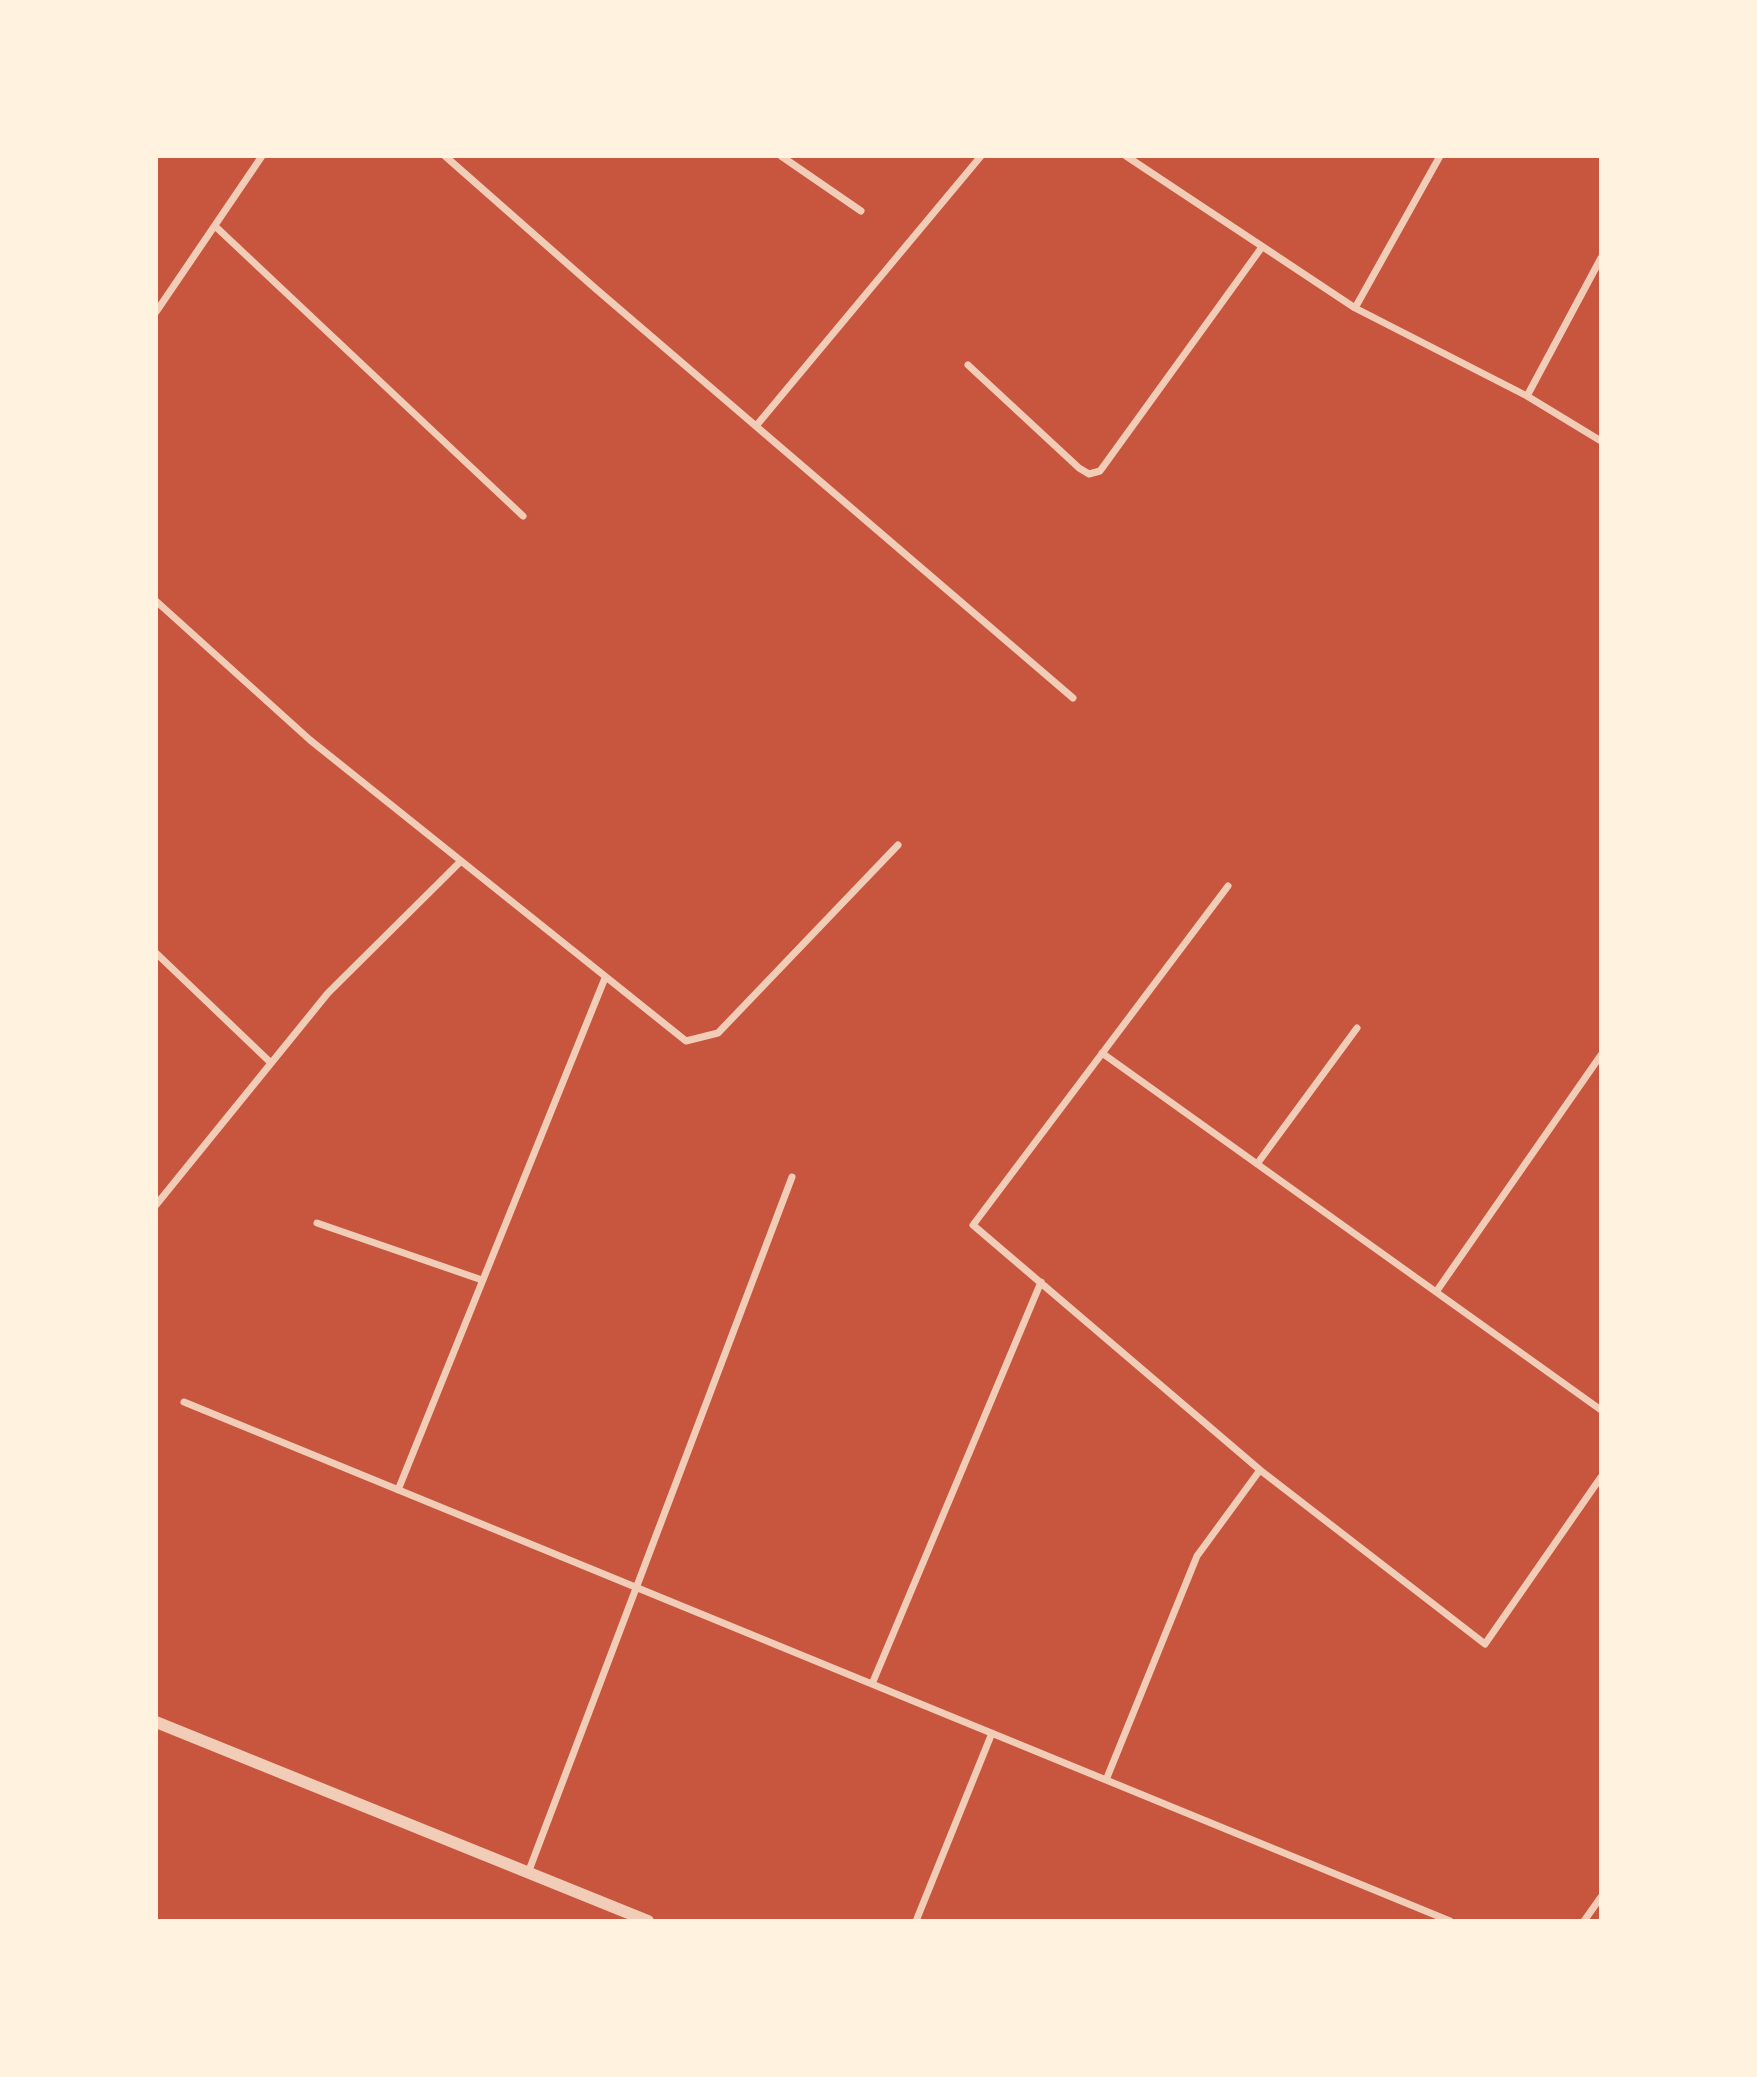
<!DOCTYPE html>
<html>
<head>
<meta charset="utf-8">
<style>
	body { margin:0 }
	#map { position:relative; width:1757px; height:2077px; overflow:hidden; background:#c8553d; font-family:"Alegreya Sans",sans-serif }
	canvas { display:block }
	.frame { position:absolute; inset:0; border:158px solid #fff3e0; pointer-events:none }
</style>
</head>
<body>
<div id="map">
<canvas width="1757" height="2077"></canvas>
<div class="frame"></div>
</div>
<script>
const ctx = document.querySelector('canvas').getContext('2d');
ctx.lineJoin = 'round';
const poly = rows => new Path2D(rows.map(r => 'M' + r).join(''));
function strokePath(path, color, width, dash) { ctx.strokeStyle = color; ctx.lineWidth = width; ctx.lineCap = dash ? 'butt' : 'round'; ctx.setLineDash(dash || []); ctx.stroke(path); }
const minor = poly([
	[445,156,596,289,1073,698],
	[781,156,861,211],
	[1126,156,1355,308,1527,396,1601,258],
	[215,226,523,516],
	[1355,308,1440,156],
	[156,312,262,156],
	[968,365,1079,468,1089,474,1100,471,1262,247],
	[1527,396,1601,441],
	[756,426,981,156],
	[156,601,310,740,686,1041,718,1033,898,845],
	[1228,886,973,1225,1260,1470],
	[156,953,271,1063],
	[1102,1053,1601,1410],
	[1257,1164,1357,1028],
	[156,1205,328,993,460,862],
	[317,1223,482,1280],
	[1436,1292,1601,1055],
	[184,1402,1450,1921],
	[398,1490,605,978],
	[872,1684,1041,1282],
	[1106,1780,1197,1556,1260,1470,1485,1644,1601,1477],
	[528,1873,792,1177],
	[916,1921,992,1733],
	[1584,1921,1601,1897]
]);
const tertiary = poly([
	[156,1722,648,1921]
]);
strokePath(minor, '#f1ccb7', 7);
strokePath(tertiary, '#f1ccb7', 12);
</script>
</body>
</html>
